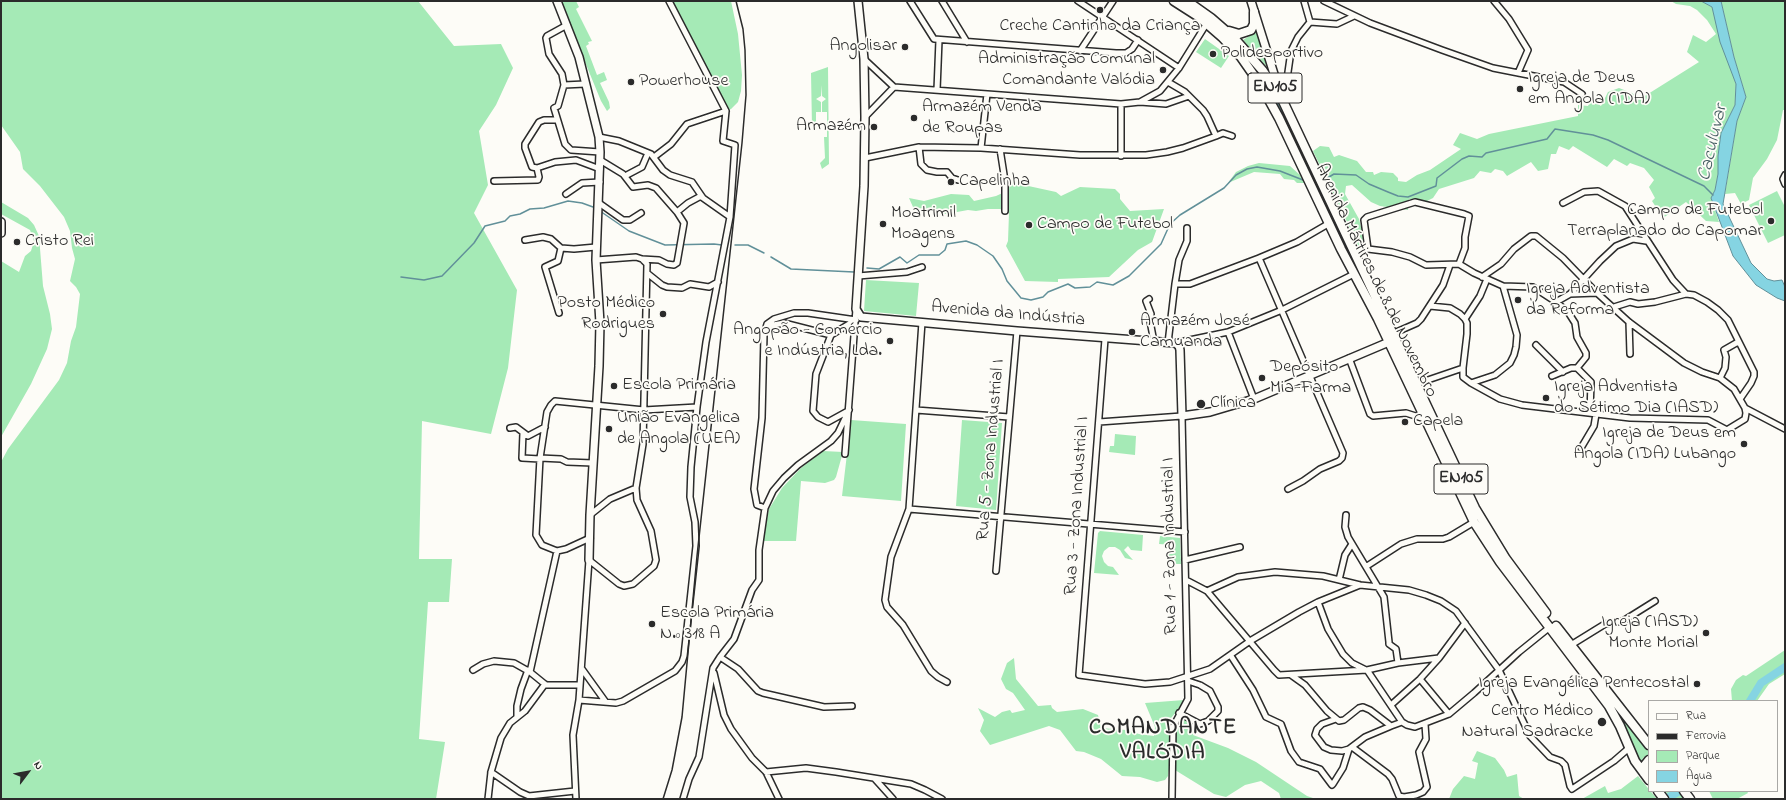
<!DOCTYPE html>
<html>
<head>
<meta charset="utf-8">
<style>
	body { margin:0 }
	#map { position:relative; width:1786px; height:800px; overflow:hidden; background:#fdfcf7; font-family:"Indie Flower",sans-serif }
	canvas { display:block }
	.frame { position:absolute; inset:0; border:2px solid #2b2b2b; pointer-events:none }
	.legend { position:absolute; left:1648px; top:700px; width:130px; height:92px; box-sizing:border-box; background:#fdfcf7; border:1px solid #a9a8a5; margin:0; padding:5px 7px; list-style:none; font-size:12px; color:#2b2b2b }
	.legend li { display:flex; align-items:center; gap:8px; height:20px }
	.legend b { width:20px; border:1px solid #a9a8a5 }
	.north { position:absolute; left:8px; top:752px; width:40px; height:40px; -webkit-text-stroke:3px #fdfcf7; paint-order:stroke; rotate:58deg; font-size:11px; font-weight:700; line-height:16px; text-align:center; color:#2b2b2b }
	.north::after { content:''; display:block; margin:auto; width:14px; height:18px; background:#2b2b2b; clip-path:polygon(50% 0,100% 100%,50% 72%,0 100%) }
</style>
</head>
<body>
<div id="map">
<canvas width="1786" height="800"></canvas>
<div class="frame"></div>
<ul class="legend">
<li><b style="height:5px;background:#fdfcf7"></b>Rua</li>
<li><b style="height:5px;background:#2b2b2b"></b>Ferrovia</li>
<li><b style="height:11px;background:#a5eab6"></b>Parque</li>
<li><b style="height:11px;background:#85d4e2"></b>Água</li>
</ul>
<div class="north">N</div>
</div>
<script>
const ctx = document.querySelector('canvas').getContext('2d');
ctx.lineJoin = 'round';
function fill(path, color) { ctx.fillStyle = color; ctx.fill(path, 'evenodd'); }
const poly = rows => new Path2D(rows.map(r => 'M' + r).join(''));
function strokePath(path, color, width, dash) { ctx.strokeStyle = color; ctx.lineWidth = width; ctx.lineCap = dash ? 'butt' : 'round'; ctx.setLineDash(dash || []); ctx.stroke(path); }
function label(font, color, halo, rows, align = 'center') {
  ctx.font = font + ' "Indie Flower",sans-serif'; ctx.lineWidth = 3.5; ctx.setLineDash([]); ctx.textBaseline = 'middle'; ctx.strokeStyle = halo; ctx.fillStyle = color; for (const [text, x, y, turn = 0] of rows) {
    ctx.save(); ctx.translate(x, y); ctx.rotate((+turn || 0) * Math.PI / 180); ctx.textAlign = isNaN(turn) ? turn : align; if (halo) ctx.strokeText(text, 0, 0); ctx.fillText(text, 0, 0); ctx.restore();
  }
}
const green = poly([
	[1,1,418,1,454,46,501,44,513,68,496,105,479,131,488,185,474,213,517,290,508,368,491,434,422,421,419,559,452,559,449,602,428,602,419,739,445,742,436,799,1,799,1,462,8,449,59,380,67,363,71,341,76,327,80,294,76,287,70,281,75,259,72,248,70,231,64,217,40,186,23,169,20,152,1,125],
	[560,1,576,1,579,7,576,9,592,41,588,42,589,44,586,46,597,75,604,72,607,80,600,83,609,102,610,108,607,111,601,101],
	[669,1,731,1,738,34,742,75,741,91,738,102,731,109,726,111],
	[1671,1,1701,1,1712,7,1736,84,1735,105,1721,133,1718,156,1718,174,1715,190,1711,198,1719,222,1706,221,1686,202,1663,218,1652,201,1655,198,1649,187,1654,180,1644,168,1630,163,1627,166,1614,159,1607,167,1573,146,1569,150,1559,146,1556,154,1551,154,1548,169,1538,171,1531,162,1507,176,1503,171,1495,169,1491,173,1480,171,1474,178,1439,189,1433,198,1425,202,1409,199,1408,210,1380,206,1371,202,1352,185,1346,186,1345,194,1359,219,1362,231,1363,241,1359,247,1313,151,1320,146,1329,147,1334,157,1339,155,1357,161,1366,172,1373,172,1374,175,1381,172,1393,173,1398,178,1398,181,1406,182,1417,175,1430,170,1461,149,1453,145,1460,133,1477,139,1489,134,1578,116,1578,105,1588,106,1591,99,1601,106,1608,92,1619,88,1632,93,1640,99,1699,62,1687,52,1693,35,1706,42,1716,34,1707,20,1697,10,1690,6,1676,4],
	[1721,1,1785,1,1785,110,1783,110,1777,140,1767,159,1753,178,1749,200,1741,204,1735,193,1725,194,1737,121,1746,97,1734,57],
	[1220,29,1257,67,1280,102,1384,323,1347,257,1277,105,1251,64],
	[1257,31,1269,67,1268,68,1243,40],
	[1205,39,1229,56,1221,68,1196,52],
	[828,67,829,164,822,169,820,163,825,158,824,137,827,137,827,112,822,112,822,102,826,99,822,96,821,85,821,96,816,99,821,102,821,112,816,112,816,127,812,127,811,73],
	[1259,163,1290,166,1300,175,1305,183,1297,183,1294,180,1284,179,1280,174,1254,172,1228,183,1236,172,1248,166],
	[1010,182,1056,192,1061,196,1080,187,1115,189,1120,194,1120,199,1130,211,1164,209,1152,242,1138,250,1109,277,1058,279,1058,282,1025,281,1006,246,1008,241,1009,213,1000,209,988,209,976,211,968,210,946,214,913,207,909,198,924,201,951,194,969,195,974,201,996,196,1009,190],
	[1777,191,1785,207,1785,235,1768,243,1749,205],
	[1,202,28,218,34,225,39,236,43,286,50,314,52,329,47,349,31,384,1,437,1,261,19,272,25,256,31,251,34,241,30,230,1,214],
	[866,280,919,283,916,316,864,311],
	[851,420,906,424,901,501,842,496],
	[962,420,1002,423,996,510,956,506],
	[1115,434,1136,436,1135,455,1109,452,1110,446,1114,446],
	[823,451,843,452,836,477,834,480,825,483,801,481,796,541,763,541,769,509,782,488,801,468],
	[1100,531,1143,535,1142,551,1131,550,1128,546,1124,550,1133,560,1125,558,1120,550,1115,547,1109,547,1104,551,1102,556,1104,562,1108,566,1113,567,1119,575,1094,573,1098,533],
	[1160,536,1180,538,1181,564,1174,564,1165,553,1173,554,1174,545,1159,544],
	[1785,650,1785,674,1769,684,1757,701,1732,701,1731,689,1736,680,1743,675,1746,676],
	[1014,658,1016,679,1038,706,1051,705,1052,708,1057,712,1083,709,1098,715,1101,728,1126,730,1139,734,1154,736,1155,727,1145,703,1184,700,1182,705,1171,718,1170,763,1168,776,1165,780,1157,782,1140,777,1122,776,1101,759,1084,752,1076,751,1060,730,1049,726,990,745,980,731,984,720,978,708,995,717,1002,712,1010,710,1012,713,1025,710,1013,693,1006,689,1001,679,1007,663],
	[1610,702,1649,752,1649,754,1643,758,1641,763],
	[1181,716,1197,725,1193,735,1228,748,1256,762,1307,796,1316,799,1281,799,1279,793,1261,781,1245,785,1226,797,1214,794,1175,770,1176,726],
	[1477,751,1495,758,1504,770,1507,777,1517,774,1519,796,1524,799,1449,799,1453,789,1464,776,1475,779,1478,763,1472,761],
	[1638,776,1657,799,1582,799,1605,786,1608,793,1621,789],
	[1665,791,1678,791,1684,799,1671,799],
	[1709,791,1747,791,1748,793,1737,799,1713,799]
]);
const water = poly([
	[1701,1,1721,1,1734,57,1746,97,1737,121,1723,204,1751,263,1767,279,1774,281,1782,280,1785,287,1785,301,1777,298,1756,285,1733,256,1711,198,1715,190,1718,174,1718,156,1721,133,1735,105,1736,84,1720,42,1712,7,1701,1]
]);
const stream = poly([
	[1257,70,1276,100,1313,174],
	[1325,178,1329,177,1334,174,1356,175,1369,184,1388,192,1398,196,1408,197,1436,186,1437,178,1462,159,1469,156,1482,157,1486,153,1547,139,1555,129,1593,135,1608,140,1704,186,1713,195],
	[600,211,629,231,665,245,714,244,722,245],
	[735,245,748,245,764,253],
	[771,257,791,269,854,272],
	[867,268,879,269,900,257,907,263,919,255,939,255,945,250,947,244,966,241,977,245,993,256,1002,269,1007,281,1021,298,1031,300,1043,297,1048,292,1068,284,1075,288,1090,287,1097,282,1113,285,1129,276,1161,244,1170,224,1180,215,1224,188,1236,175,1247,169,1257,167,1280,171,1303,180],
	[401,277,424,280,442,276,474,243,485,226,505,221,510,216,520,214,530,209,544,208,568,201,582,203,593,207]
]);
const river = poly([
	[1750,701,1761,683,1785,667],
	[1669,797,1678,792]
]);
const street = poly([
	[910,1,934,39,1116,53,1126,53,1132,49,1138,40],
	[942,1,967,42],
	[1078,1,1179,68],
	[1304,1,1310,22],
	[1324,1,1370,23,1442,50,1493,68,1564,82,1582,94],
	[1494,1,1509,19,1528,50,1518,73],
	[1310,22,1337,24,1354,16],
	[567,25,547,36,546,38,549,54,562,74,564,85,585,84],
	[1080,51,1113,1],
	[864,59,894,87,1121,104,1140,102,1160,91,1179,68,1207,23],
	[1168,82,1185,92,1203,110,1207,116,1216,136,1223,133,1232,136],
	[1277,83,1287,79,1291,51,1298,37,1310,22],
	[564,85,558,106,554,108,565,144,571,150,600,152],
	[937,90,939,40],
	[1140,102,1166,104,1189,96],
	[865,117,894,87],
	[557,120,544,120,539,122,525,144,525,148,532,167,537,168,555,162,576,160,600,169],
	[599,137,619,141,651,154,663,170,670,175,692,182,703,198,730,217],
	[919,147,921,164,927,170,937,172,947,172,952,178,958,180],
	[981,148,987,94],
	[1000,149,1005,181,1005,211],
	[1121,156,1121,104],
	[654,157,671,144,687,124,726,111],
	[865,158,919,147,981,148,1080,155,1146,155,1167,152,1183,148,1216,136],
	[600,160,623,174,633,187,648,185,656,188,677,212,688,203,701,196],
	[1785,175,1783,179,1785,184],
	[625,176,642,167,648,153],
	[494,181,538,180,539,177,537,168],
	[566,194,582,183,600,182],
	[599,203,623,220,630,220,641,213],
	[1563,203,1584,192,1598,191,1625,206,1673,280,1686,294],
	[525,240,543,237,551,239,561,248,574,249,596,247],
	[1368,249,1364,220,1367,217,1415,202,1464,214,1469,216,1465,237,1465,248,1459,264],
	[1354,251,1368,249,1392,252,1410,257,1426,265,1459,264,1474,273,1503,286,1533,287,1556,302,1570,294,1600,261,1616,246,1633,239,1646,241],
	[1259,258,1343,453,1342,458,1339,461,1320,469,1303,481,1288,489],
	[642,259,659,260,667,264,674,265,677,263,684,223,677,212],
	[647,273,662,285,667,287,682,288,690,284,709,287,718,282],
	[858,276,907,272,922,267],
	[1175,284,1179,260,1187,241,1187,228],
	[1570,294,1597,293],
	[1149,299,1146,301,1151,314,1150,321,1154,342],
	[1556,302,1568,312,1575,323,1577,337,1586,353,1586,357,1577,368,1591,382,1590,413],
	[1430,306,1450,308,1460,314,1465,319,1467,323,1467,334,1463,368],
	[1614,307,1630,302,1638,304,1655,302,1686,294,1694,295,1707,302,1718,310,1728,320,1754,372,1754,376,1751,383,1740,399],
	[559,313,545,267,558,261,561,248],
	[1465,319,1480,296,1487,279],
	[922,322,909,509,891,557,885,600,887,607,903,625,931,671,938,677,947,682],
	[1629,322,1630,354],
	[768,326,784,323,831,335,816,374,813,411,818,417,828,422,848,411],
	[1228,332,1254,399],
	[1392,334,1417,323,1421,319,1443,285,1450,265],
	[831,335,856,320],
	[1105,339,1079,675,1145,684,1170,682,1210,669,1250,641,1299,612,1318,602,1360,585],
	[1168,343,1175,284,1190,284,1259,258,1297,242,1328,224],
	[1175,343,1228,332,1282,310,1354,274],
	[1536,345,1563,372],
	[1349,358,1370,414,1373,416,1406,413,1425,419],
	[1552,376,1571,368,1577,368],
	[1720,378,1725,368,1726,357,1724,350,1738,342],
	[1471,383,1495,375,1510,363,1514,355,1516,347,1517,335,1503,286],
	[1416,384,1463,368,1463,377,1471,383,1500,399,1522,405,1630,418,1708,420,1727,430,1745,419,1746,413,1745,408,1734,389,1720,378,1702,372,1684,363,1629,322,1597,293,1563,258,1536,236,1531,236,1514,249,1501,264,1482,277],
	[1745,408,1785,429],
	[916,410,1009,417],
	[1099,422,1182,416,1188,699,1173,727,1172,799],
	[510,428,516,427,528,436,545,427],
	[523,433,522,458,540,459],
	[1581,448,1594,426,1596,414],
	[845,454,856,309],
	[540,458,561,459,567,462,593,463],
	[765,508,757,505,754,489,762,418,764,335,767,324,774,319,794,313,808,313,856,320],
	[909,509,1185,532],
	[590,515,610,499,636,488],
	[1346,515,1345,527,1348,537,1384,597,1389,642,1389,644,1396,649,1398,663],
	[590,538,566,549,557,551,542,545,536,535,540,458,547,412,551,405,555,401,644,410,697,407],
	[557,551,530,672,546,685,580,685],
	[589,560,619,584,624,586,633,584,654,566,656,560,651,531,637,500,636,488,643,444,647,264,642,259,636,257,596,260],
	[1185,560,1240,547],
	[1367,566,1401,544,1417,539,1443,539,1449,537,1474,522],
	[996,571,1017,331],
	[1186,580,1207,591,1274,670,1279,675,1367,670],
	[1339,580,1345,555,1352,544],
	[1207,591,1238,577,1275,572,1323,576,1360,585,1409,590,1426,595,1441,601,1456,611,1499,670,1530,736,1550,757,1561,761,1565,765,1570,786,1572,789,1614,761,1629,748],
	[1318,602,1328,629,1343,654,1352,663,1366,670],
	[1465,623,1439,658,1398,663,1367,670,1402,722,1407,725,1415,727,1449,714,1474,693,1519,652,1550,627],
	[1571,645,1605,624,1623,621,1655,601],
	[1231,656,1253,690,1266,717,1281,724,1291,751,1299,762,1320,769,1332,785,1333,784,1343,768,1349,749],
	[720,657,738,669,758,691,763,693,824,707,852,706],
	[582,669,605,701],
	[473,670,483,664,494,661,514,663,530,672],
	[714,673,724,715,731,729,752,758,766,772,779,799],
	[1291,675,1305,685,1327,711,1339,721,1344,720,1359,708,1363,707,1370,710,1391,726,1402,722],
	[1420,679,1449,714],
	[579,700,616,703,623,701,675,671,682,662,684,656,696,546,695,522,690,497,691,467,697,407,706,342,730,217,735,145,723,141,726,111,669,1],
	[1391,705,1420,679,1439,658],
	[1179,713,1200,724,1208,721,1218,711,1218,707,1210,691,1200,685,1188,681],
	[517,716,517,706,521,689,528,670],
	[1336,719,1322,724,1317,729,1315,735,1324,747,1331,750,1342,751,1349,749,1365,737,1391,726],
	[1352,747,1388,774,1392,779,1399,796,1404,797,1416,795,1423,792,1427,787,1419,752,1426,739,1425,724],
	[491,772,520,792,529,796,575,791],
	[766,772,806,768,836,772,911,784,925,790,942,799],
	[875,779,893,799],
	[488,799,491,772,501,738,510,723,525,711,545,684],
	[576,799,573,735,579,700,589,560],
	[683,799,689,779,699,757,713,668,720,657,734,639,752,590,759,580,759,550,765,508,773,491,784,478,798,465,831,441,838,433,849,410]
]);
const secondary = poly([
	[557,1,579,57,599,137,600,152,596,260,600,323,599,366,590,515,589,560],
	[858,1,864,59,865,117,864,186,856,309,861,317,1017,331,1175,343,1179,346,1180,350,1182,416,1210,412,1254,399,1389,342],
	[1251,1,1280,93],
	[1,222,1,233]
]);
const primary = poly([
	[1174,1,1199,17,1222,37,1241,57,1262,87,1279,118,1341,249,1378,319,1474,522,1500,562,1609,706,1620,726,1635,761,1649,780],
	[1187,1,1211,18,1234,38,1263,71,1282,99,1475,508,1506,559,1546,613],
	[1229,31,1239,34,1251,30,1254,24,1254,12],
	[1556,626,1649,745],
	[1644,773,1645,765,1649,760],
	[1658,791,1664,799],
	[1684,791,1690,799]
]);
const rail = poly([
	[663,799,672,770,682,717,697,556,742,143,746,95,745,50,743,29,736,1]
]);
const markers = [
	[1100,10,4,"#2b2b2b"],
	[905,47,4,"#2b2b2b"],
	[1213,54,4,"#2b2b2b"],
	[1163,70,4,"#2b2b2b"],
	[631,82,4,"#2b2b2b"],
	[1520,89,4,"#2b2b2b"],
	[914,118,4,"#2b2b2b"],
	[874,127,4,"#2b2b2b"],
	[951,182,4,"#2b2b2b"],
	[1771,221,4,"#2b2b2b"],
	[883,224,4,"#2b2b2b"],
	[1029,225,4,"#2b2b2b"],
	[17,242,4,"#2b2b2b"],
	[1518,300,4,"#2b2b2b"],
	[663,314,4,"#2b2b2b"],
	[1132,332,4,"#2b2b2b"],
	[890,341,4,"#2b2b2b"],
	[1262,378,4,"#2b2b2b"],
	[614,386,4,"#2b2b2b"],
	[1546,398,4,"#2b2b2b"],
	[1201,404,5,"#2b2b2b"],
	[1405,422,4,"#2b2b2b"],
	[609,429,4,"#2b2b2b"],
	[1744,444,4,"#2b2b2b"],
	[652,624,4,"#2b2b2b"],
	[1706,633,4,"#2b2b2b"],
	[1697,684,4,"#2b2b2b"],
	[1602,722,5,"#2b2b2b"]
];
const shields = [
	[1275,88,54],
	[1461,479,54]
];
const shieldNames = [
	["EN105",1275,88],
	["EN105",1461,479]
];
const poiNames = [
	["Creche Cantinho da Criança",1100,27,"center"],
	["Angolisar",897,47,"right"],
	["Polidesportivo",1221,54],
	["Administração Comunal",1155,60,"right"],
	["Comandante Valódia",1155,81,"right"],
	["Igreja de Deus",1528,79],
	["em Angola (IDA)",1528,100],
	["Powerhouse",639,82],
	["Armazém Venda",922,108],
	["de Roupas",922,129],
	["Armazém",866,127,"right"],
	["Capelinha",959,182],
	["Campo de Futebol",1763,211,"right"],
	["Terraplanado do Capomar",1763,232,"right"],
	["Moatrimil",891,214],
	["Moagens",891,235],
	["Campo de Futebol",1037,225],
	["Cristo Rei",25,242],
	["Igreja Adventista",1526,290],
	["da Reforma",1526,311],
	["Posto Médico",655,304,"right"],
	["Rodrigues",655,325,"right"],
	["Armazém José",1140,322],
	["Camuanda",1140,343],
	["Angopão - Comércio",882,331,"right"],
	["e Indústria, Lda.",882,352,"right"],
	["Depósito",1270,368],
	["Mia-Farma",1270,389],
	["Escola Primária",622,386],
	["Igreja Adventista",1554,388],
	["do Sétimo Dia (IASD)",1554,409],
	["Clínica",1210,404],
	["União Evangelica",617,419],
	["de Angola (UEA)",617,440],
	["Capela",1413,422],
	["Igreja de Deus em",1736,434,"right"],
	["Angola (IDA) Lubango",1736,455,"right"],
	["Escola Primária",660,614],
	["N.º 318 A",660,635],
	["Igreja (IASD)",1698,623,"right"],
	["Monte Morial",1698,644,"right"],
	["Igreja Evangélica Pentecostal",1689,684,"right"],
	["Centro Médico",1593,712,"right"],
	["Natural Sadracke",1593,733,"right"]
];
const streetNames = [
	["Avenida Mártires de 8 de Novembro",1375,281,64],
	["Avenida da Indústria",1008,315,5],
	["Rua 5 - Zona Industrial I",992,450,-85],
	["Rua 3 - Zona Industrial I",1078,506,-86],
	["Rua 1 - Zona Industrial I",1171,546,-91]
];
const waterNames = [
	["Caculuvar",1714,143,-77]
];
const districtNames = [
	["COMANDANTE",1163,729],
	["VALÓDIA",1163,754]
];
fill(green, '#a5eab6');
fill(water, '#85d4e2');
strokePath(water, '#619099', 1);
strokePath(stream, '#619099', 1.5);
strokePath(river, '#85d4e2', 8);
strokePath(street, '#2b2b2b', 8);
strokePath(secondary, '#2b2b2b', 10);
strokePath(primary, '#2b2b2b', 11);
strokePath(street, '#fdfcf7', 5);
strokePath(secondary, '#fdfcf7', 7);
strokePath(primary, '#fdfcf7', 8);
strokePath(rail, '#2b2b2b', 1.5);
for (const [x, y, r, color] of markers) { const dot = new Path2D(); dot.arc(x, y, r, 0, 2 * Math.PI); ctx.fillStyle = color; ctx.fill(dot); strokePath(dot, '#fdfcf7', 1.5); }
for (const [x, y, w] of shields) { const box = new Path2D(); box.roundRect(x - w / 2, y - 15, w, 30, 3); ctx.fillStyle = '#fdfcf7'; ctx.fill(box); strokePath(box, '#2b2b2b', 1); }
label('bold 17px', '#2b2b2b', null, shieldNames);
label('18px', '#2b2b2b', '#fdfcf7', poiNames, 'left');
label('18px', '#2b2b2b', '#fdfcf7', streetNames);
label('italic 19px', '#465e62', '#fdfcf7', waterNames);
ctx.letterSpacing = '1px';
label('bold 22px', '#2b2b2b', '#fdfcf7', districtNames);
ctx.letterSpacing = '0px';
</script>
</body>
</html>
